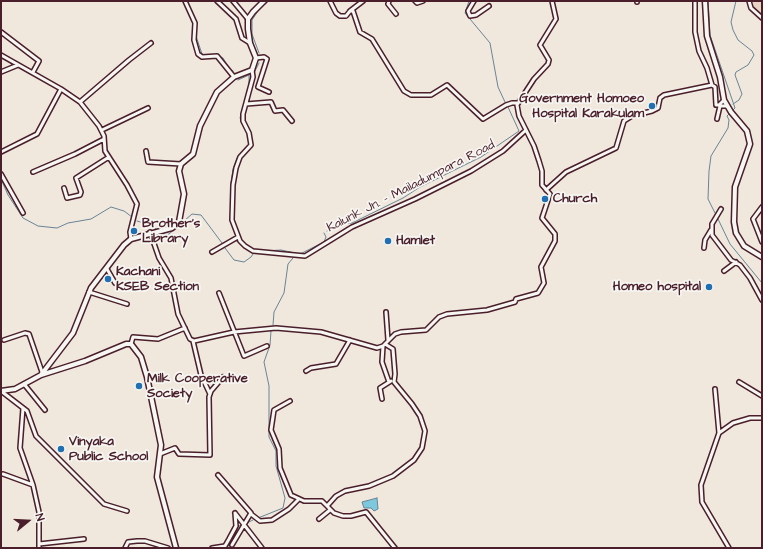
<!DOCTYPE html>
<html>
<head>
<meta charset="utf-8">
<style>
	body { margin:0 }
	#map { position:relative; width:763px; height:549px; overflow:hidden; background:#f0e7dd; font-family:"Architects Daughter",sans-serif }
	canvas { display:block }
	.frame { position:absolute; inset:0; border:2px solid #4a1f2b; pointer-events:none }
	.north { position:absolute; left:8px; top:501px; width:40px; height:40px; -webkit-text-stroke:3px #f6f6f2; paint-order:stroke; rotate:72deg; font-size:11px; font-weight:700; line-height:16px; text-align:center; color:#4a1f2b }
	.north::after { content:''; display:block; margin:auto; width:14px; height:18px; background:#4a1f2b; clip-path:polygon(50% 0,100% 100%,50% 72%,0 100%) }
</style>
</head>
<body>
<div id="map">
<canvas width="763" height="549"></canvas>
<div class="frame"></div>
<div class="north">N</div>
</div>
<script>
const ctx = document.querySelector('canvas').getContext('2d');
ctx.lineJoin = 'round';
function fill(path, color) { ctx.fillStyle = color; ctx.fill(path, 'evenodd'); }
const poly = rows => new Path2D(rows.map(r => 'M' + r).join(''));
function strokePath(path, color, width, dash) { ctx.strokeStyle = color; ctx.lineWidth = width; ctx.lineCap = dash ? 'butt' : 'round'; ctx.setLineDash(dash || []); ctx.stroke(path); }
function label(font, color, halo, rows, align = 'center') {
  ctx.font = font + ' "Architects Daughter",sans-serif'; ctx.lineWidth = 3.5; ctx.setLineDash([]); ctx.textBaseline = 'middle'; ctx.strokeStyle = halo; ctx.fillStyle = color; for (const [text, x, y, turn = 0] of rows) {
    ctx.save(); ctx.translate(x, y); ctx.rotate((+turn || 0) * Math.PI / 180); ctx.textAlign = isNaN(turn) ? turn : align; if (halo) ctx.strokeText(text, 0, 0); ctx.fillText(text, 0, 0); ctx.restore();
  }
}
const built = poly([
	[747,1,762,1,762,22,748,2]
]);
const water = poly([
	[377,498,378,509,374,511,371,508,364,508,362,502,377,498]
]);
const stream = poly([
	[469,1,465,13,490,43,498,87,505,102],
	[708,1,710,35,735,108,733,110],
	[192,13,196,21],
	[196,26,196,36,202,54,206,56],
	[259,53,252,34,252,20,260,8,269,1],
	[219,56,223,58,230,70,233,71],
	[254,73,259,63],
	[238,80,249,75,249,85,240,118,246,131],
	[733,104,739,100,742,94,735,75,736,72,748,65,754,55,752,51,738,40,733,30,731,22,736,1],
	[1,179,8,195,23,218,38,226,57,228,68,223,91,219,111,207,124,211,132,217],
	[231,206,231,183,233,169,237,158,245,149],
	[715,213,708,199,709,171,711,156,728,128,729,120,727,116,729,114],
	[233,216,237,229],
	[718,219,730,244,762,283],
	[137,221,147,224,156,229],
	[327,231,337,224,352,223,403,198,420,187,481,157,519,131,508,107],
	[161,232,165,235,169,234,192,214,201,215,222,243],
	[225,248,234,260,244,262,251,257,253,254],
	[253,249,261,250],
	[264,251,281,250,300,254,324,242,326,237,324,233],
	[273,325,274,312,284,293,288,264,293,258],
	[258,518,283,508,285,498,276,466,276,451,269,437,269,386,264,362,270,345,271,331],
	[247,523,253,520],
	[227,548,237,527,241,525]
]);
const street = poly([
	[185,1,195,23,194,40,198,54,202,57,217,56,234,77],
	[217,1,236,19,242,38,250,43],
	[233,1,248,19],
	[330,1,336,13,340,16,346,16,350,11,353,11,360,32,372,39,404,91,411,95,431,95,447,85,483,119,506,105,512,103,518,103],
	[389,1,388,4,396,14],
	[415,1,417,3,423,1],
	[474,1,468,11,470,16,476,15,489,6],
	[637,1,637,2],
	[695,1,695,32,699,51,707,68,712,85,715,87,716,105,719,105,724,100],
	[749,1,751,8,762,18],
	[350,11,363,1],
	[1,32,39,61,33,72],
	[1,55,61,89,80,102,99,126,104,136,105,151,127,185,137,204,130,232,131,239],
	[256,58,264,57,267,59,258,87,269,92],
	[252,70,253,77,243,114,243,121,249,133,251,145,240,157,236,168,233,185,232,220,240,241,245,246,253,251,305,256,352,227,415,199,471,171,503,151,526,130],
	[1,72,18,65],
	[80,102,129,60,151,43],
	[246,104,271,102,275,111,283,110,292,121],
	[717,119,720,106,727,106],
	[102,130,148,108],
	[146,151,148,162,181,164],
	[1,152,37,134,61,89],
	[33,172,75,154,104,139],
	[1,174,23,213],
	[64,188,67,198,80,195,81,192,76,178,109,157],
	[546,190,566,172,616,148,624,121,632,116,652,111,658,108,660,98,664,95,712,85],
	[762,207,753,219,762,242],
	[721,209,712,224,712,235,731,260,740,265,750,278,762,300],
	[150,232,159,258,171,278,178,314,190,339,194,341,234,332,276,328,321,332,377,348,383,346,395,334,401,332,426,330,439,317,447,314,487,310,515,302,516,299,538,293,544,283,541,267,555,241,555,234,542,218,550,194,542,185,542,171,539,161,534,146,519,116,517,105,534,79,548,64,549,60,540,45,556,19,552,1],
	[704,248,705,240,711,230],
	[212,252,238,237],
	[107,269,115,283],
	[724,271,736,262],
	[89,292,127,304],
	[219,293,244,356,267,346],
	[386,312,388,340],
	[4,340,25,333,29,334,42,372],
	[193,341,201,375,210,394],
	[131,344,133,337,158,339,185,328],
	[383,346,382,362,389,382],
	[306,371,311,368,336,364,350,340],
	[739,382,762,396],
	[24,384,45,410],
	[715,389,719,433],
	[1,391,27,411,36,436,104,504,127,511],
	[382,399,380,388,391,381],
	[290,401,274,410,271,430,279,449,280,468,291,495,304,501,322,501,334,513,343,516,351,516,366,512,395,548],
	[23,408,20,448,33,485,39,512,39,548],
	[160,454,175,448,179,454,210,455,209,397,211,391,223,377],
	[3,474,33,485],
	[218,475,251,513,232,545],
	[327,506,336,496,345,491,369,486,393,476,414,460,422,448,425,431,420,416,412,404,394,382,395,374,393,349,385,344],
	[235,513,262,548],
	[251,514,260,521,272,520,289,509,298,500],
	[319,519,330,510],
	[39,544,84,539],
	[125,548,128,542,137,541,145,541,168,548],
	[212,548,225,546,229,539,236,526,235,513],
	[729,548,702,502,701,485,719,433,733,423,750,418,762,418]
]);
const secondary = poly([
	[705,1,707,36,720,77,724,100,731,112,747,131,750,144,735,187,734,222,736,233,744,246,762,257],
	[41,375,73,333,91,288,124,245,131,239,172,228,179,222,184,194,179,171,181,164,193,154,200,126,217,92,234,77,252,70,256,58,250,43,248,29,248,19,253,12,264,1],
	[1,391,15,389,41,375,85,361,126,344,131,344,141,357,147,377,161,445,157,477,176,548]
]);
const markers = [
	[652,106,4,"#1f6fb2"],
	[545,199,4,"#1f6fb2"],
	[134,231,4,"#1f6fb2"],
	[388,241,4,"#1f6fb2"],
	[108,279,4,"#1f6fb2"],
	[709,287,4,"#1f6fb2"],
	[139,386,4,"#1f6fb2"],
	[61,449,4,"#1f6fb2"]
];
const poiNames = [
	["Government Homoeo",644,99,"right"],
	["Hospital Karakulam",644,114,"right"],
	["Church",553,199],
	["Brother's",142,224],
	["Library",142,239],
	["Hamlet",396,241],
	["Kachani",116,272],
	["KSEB Section",116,287],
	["Homeo hospital",701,287,"right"],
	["Milk Cooperative",147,379],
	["Society",147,394],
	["Vinyaka",69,442],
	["Public School",69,457]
];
const streetNames = [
	["Kalunk Jn. - Mailadumpara Road",411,187,-27]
];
fill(built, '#e9d4c4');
fill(water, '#7dc8dd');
strokePath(water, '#698496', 1);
strokePath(stream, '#698496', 1);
strokePath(street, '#4a1f2b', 6);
strokePath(secondary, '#4a1f2b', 7);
strokePath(street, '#f6f6f2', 3);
strokePath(secondary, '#f6f6f2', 4);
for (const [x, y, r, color] of markers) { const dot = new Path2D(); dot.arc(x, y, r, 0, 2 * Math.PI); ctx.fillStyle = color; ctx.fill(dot); strokePath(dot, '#f6f6f2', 1.5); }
label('bold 13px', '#4a1f2b', '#f6f6f2', poiNames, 'left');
label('13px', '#4a1f2b', '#f6f6f2', streetNames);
</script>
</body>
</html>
